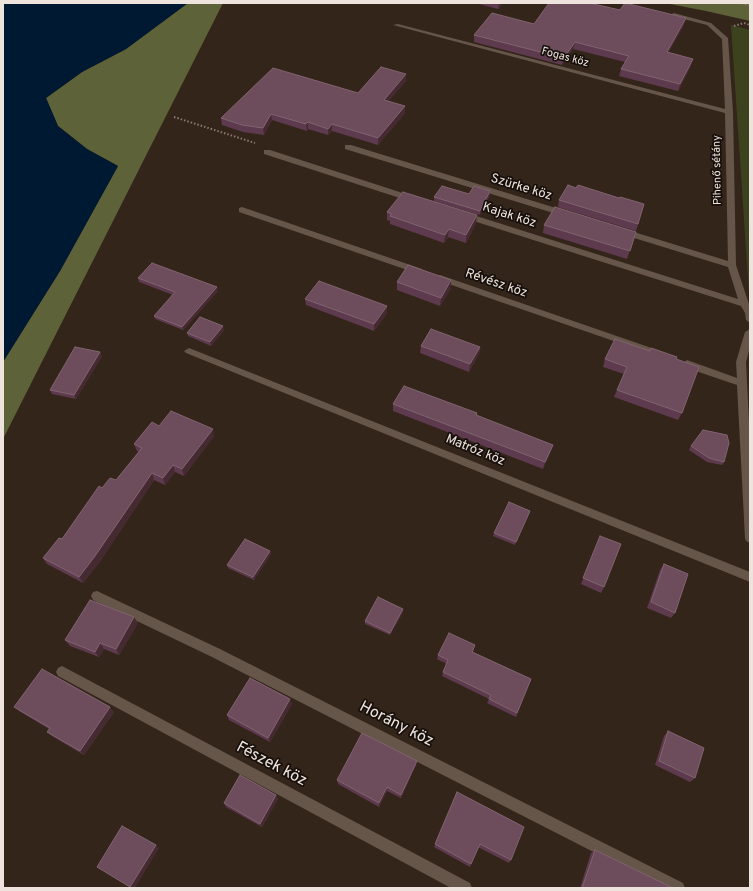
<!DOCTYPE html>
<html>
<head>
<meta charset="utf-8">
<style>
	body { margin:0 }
	#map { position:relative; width:753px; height:891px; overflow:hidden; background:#34251a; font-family:Overpass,sans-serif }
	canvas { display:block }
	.frame { position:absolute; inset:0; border:4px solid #eee4dd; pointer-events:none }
</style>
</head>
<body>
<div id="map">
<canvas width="753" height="891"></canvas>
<div class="frame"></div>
</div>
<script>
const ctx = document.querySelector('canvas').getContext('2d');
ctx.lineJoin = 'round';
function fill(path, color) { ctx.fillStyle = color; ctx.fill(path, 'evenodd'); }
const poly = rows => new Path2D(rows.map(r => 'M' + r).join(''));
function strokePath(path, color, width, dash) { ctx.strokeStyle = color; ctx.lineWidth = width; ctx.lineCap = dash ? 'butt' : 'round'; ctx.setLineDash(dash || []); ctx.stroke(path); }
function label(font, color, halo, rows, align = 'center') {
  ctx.font = font + ' Overpass,sans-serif'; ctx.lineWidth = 3.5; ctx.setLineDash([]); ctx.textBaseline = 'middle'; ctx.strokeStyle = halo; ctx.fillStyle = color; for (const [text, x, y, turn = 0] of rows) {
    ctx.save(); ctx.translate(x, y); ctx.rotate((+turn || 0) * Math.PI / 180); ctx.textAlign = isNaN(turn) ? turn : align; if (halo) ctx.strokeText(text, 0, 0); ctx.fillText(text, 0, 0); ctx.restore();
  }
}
const green = poly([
	[731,25,750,30,750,309]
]);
const forest = poly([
	[188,3,223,3,3,439,3,362,60,271,118,166,87,149,58,126,46,98,82,72,126,49],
	[665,3,750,3,750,21,706,11]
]);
const water = poly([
	[3,3,188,3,126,49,82,72,46,98,58,126,87,149,118,166,60,271,3,362]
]);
const path = poly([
	[738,3,750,5],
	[734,26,744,23,750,25],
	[174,117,255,143]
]);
const minor = poly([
	[674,13,711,23,728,38,733,112,736,265,750,307,750,323,746,320,745,313,741,306,461,217,460,215,461,213,467,213,738,299,728,267,618,233,617,231,621,228,728,261,725,113,393,25,398,24,725,109,722,39,707,25,672,16,672,14,674,13],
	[345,145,351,145,569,212,570,214,566,217,563,216,345,149,345,145],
	[264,150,270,150,415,197,416,199,415,201,409,201,264,154,264,150],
	[242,207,422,269,423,271,419,274,416,273,239,212,239,208,242,207],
	[440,275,666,353,668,355,666,357,660,357,437,280,436,278,437,276,440,275],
	[750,329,750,347,746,362,750,441,750,543,746,541,745,538,737,385,684,367,682,364,687,360,737,378,736,362,745,332,750,329],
	[189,348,750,572,750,582,186,353,184,351,189,348],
	[97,591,220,649,683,883,685,888,664,888,212,657,93,600,91,596,93,592,97,591],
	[62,666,470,883,472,888,451,888,58,676,56,672,58,668,62,666]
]);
const wall = poly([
	[475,3,503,3,498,9],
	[534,24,684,25,668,53,691,66,678,91,619,76,621,69,625,62,573,49,562,65,474,42,474,35],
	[406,81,388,101,405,113,378,145,332,131,328,135,308,129,307,131,272,120,264,135,243,132,222,125,221,118,358,93],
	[576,188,644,204,636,231,558,207,559,200],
	[490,191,490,195,480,215,434,201,434,197,469,194],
	[387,212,476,223,466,243,448,237,444,243,390,224,390,221,387,220],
	[544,225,636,232,627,259,543,233],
	[138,278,218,291,183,330,155,319,154,316,173,295,139,282],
	[451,280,451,288,440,306,397,290,397,282],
	[305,299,387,313,374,331,306,305],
	[224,330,211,346,188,336,187,333],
	[421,346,480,347,479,354,469,372,420,353],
	[650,351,676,359,682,413,678,420,614,397,624,374,603,367,605,359],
	[100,352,102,356,76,399,52,394,50,390],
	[393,404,477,413,477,415,551,451,543,469,393,411],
	[159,426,214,436,184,476,175,472,165,485,154,480,99,563,83,583,47,564,43,558,62,539,102,488,116,480,139,452,137,451,134,444],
	[691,446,724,462,722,465,707,462,689,450],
	[530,511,515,545,493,536,494,533],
	[598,542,604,587,601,593,581,584],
	[270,551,271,554,254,580,228,568,227,565],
	[664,564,675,613,671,618,647,608,660,570],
	[403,612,390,635,365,624,365,621],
	[138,623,119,655,104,649,99,657,70,646,65,640],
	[475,645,473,652,531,679,516,717,487,703,489,699,442,676,443,672,447,664,437,659,438,655],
	[292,704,270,742,229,720,227,715],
	[14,707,114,712,84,755,52,736,47,732,49,729,19,711],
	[668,731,695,778,690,782,655,765,664,736],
	[416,765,401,798,387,791,379,807,338,784,337,780],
	[457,792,511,860,509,863,478,847,470,867,434,847],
	[276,795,278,799,262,827,226,807,224,803],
	[595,850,673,888,580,888,591,853]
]);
const shadedWall = poly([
	[499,3,503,3,498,9],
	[686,18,684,25,665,59,667,52],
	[575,42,573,49,562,65,564,58],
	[693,59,691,66,678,91,680,84],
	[406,74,406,81,384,107,384,100],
	[405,106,405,113,378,145,378,138],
	[271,114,272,120,264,135,263,128],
	[308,122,308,129,307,131,306,124],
	[332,124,332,131,328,135,328,129],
	[490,191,490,195,480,215,480,211],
	[477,215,476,223,466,243,466,235],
	[449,229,448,237,444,243,445,235],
	[451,280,451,288,440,306,441,298],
	[217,287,218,291,183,330,182,327],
	[387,306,387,313,374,331,374,324],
	[223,326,224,330,211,346,210,342],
	[480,347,479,354,469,372,470,364],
	[100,352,102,356,76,399,74,395],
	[213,429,214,436,184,476,182,469],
	[553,445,551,451,543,469,545,462],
	[173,465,175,472,165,485,163,478],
	[152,473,154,480,99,563,83,583,79,577],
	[530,511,529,514,515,545,516,542],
	[270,551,271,554,254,580,253,577],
	[403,609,403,612,390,635,390,633],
	[134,617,138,623,119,655,116,649],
	[100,643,104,649,99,657,95,652],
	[290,699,292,704,270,742,268,738],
	[110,707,114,712,84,755,80,751],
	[417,761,416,765,401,798,401,795],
	[387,787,387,791,379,807,379,803],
	[276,795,278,799,262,827,260,824],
	[156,845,159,848,135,888,131,888,130,887]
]);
const building = poly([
	[549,3,589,3,620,10,625,3,686,18,667,52,693,59,680,84,621,69,629,56,575,42,564,58,474,35,492,13,534,24,549,3],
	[381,67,406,74,384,100,405,106,378,138,332,124,328,129,308,122,306,124,271,114,263,128,242,125,221,118,273,68,358,93,381,67],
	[568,185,576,188,578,185,619,198,620,197,644,204,638,224,559,200,568,185],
	[442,186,469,194,474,186,490,191,480,211,434,197,442,186],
	[403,192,477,215,466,235,449,229,445,235,390,216,392,214,387,212,403,192],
	[555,207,636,232,630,251,544,225,555,207],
	[152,263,217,287,182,327,154,316,175,292,138,278,152,263],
	[408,265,451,280,441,298,397,282,408,265],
	[319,281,387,306,374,324,305,299,319,281],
	[200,317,223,326,210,342,187,333,200,317],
	[431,329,480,347,470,364,421,346,431,329],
	[615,339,650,351,651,348,677,357,676,359,699,367,682,413,617,390,627,367,605,359,615,339],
	[75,347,100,352,74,395,50,390,75,347],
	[404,386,477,413,476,415,553,445,545,462,393,404,404,386],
	[171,411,213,429,182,469,173,465,163,478,152,473,95,556,79,577,43,558,59,538,62,539,99,486,102,488,110,478,116,480,142,448,134,444,152,422,159,426,171,411],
	[703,430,727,435,729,443,724,462,709,458,691,446,703,430],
	[509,502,530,511,516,542,494,533,509,502],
	[600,536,621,544,604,587,583,578,600,536],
	[245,539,270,551,253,577,227,565,245,539],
	[664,564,688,574,675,613,651,602,664,564],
	[378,597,403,609,390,633,365,621,378,597],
	[90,600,134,617,116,649,100,643,95,652,65,640,90,600],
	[449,633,475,645,472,652,531,679,517,713,489,699,491,695,443,672,448,660,438,655,449,633],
	[42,669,110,707,80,751,47,732,50,728,14,707,42,669],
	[250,678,290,699,268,738,227,715,250,678],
	[668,731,704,748,695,778,659,761,668,731],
	[362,733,417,761,401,795,387,787,379,803,337,780,362,733],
	[240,775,276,795,260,824,224,803,240,775],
	[457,792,524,827,511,860,480,844,471,864,435,844,457,792],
	[122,826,156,845,130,887,97,867,122,826],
	[595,850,673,888,582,888,595,850]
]);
const farStreetnames = [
	["Fogas köz",565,58,15],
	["Pihenő sétány",718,170,-91]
];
const streetNames = [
	["Szürke köz",521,188,17],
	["Kajak köz",509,216,18],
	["Révész köz",496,284,19],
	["Matróz köz",475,451,22]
];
const nearStreetnames = [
	["Horány köz",396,725,27],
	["Fészek köz",271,765,28]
];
fill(green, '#3d421e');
fill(forest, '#5d6239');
fill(water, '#001933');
strokePath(path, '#887b72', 2, [1.5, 2]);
fill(minor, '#665549');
fill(wall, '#5d3a4d');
fill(shadedWall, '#462a32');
fill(building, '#6d4c5c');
strokePath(building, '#816470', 1);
label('11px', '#eee4dd', '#160f0b', farStreetnames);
label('13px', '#eee4dd', '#160f0b', streetNames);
label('16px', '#eee4dd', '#160f0b', nearStreetnames);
</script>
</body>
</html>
